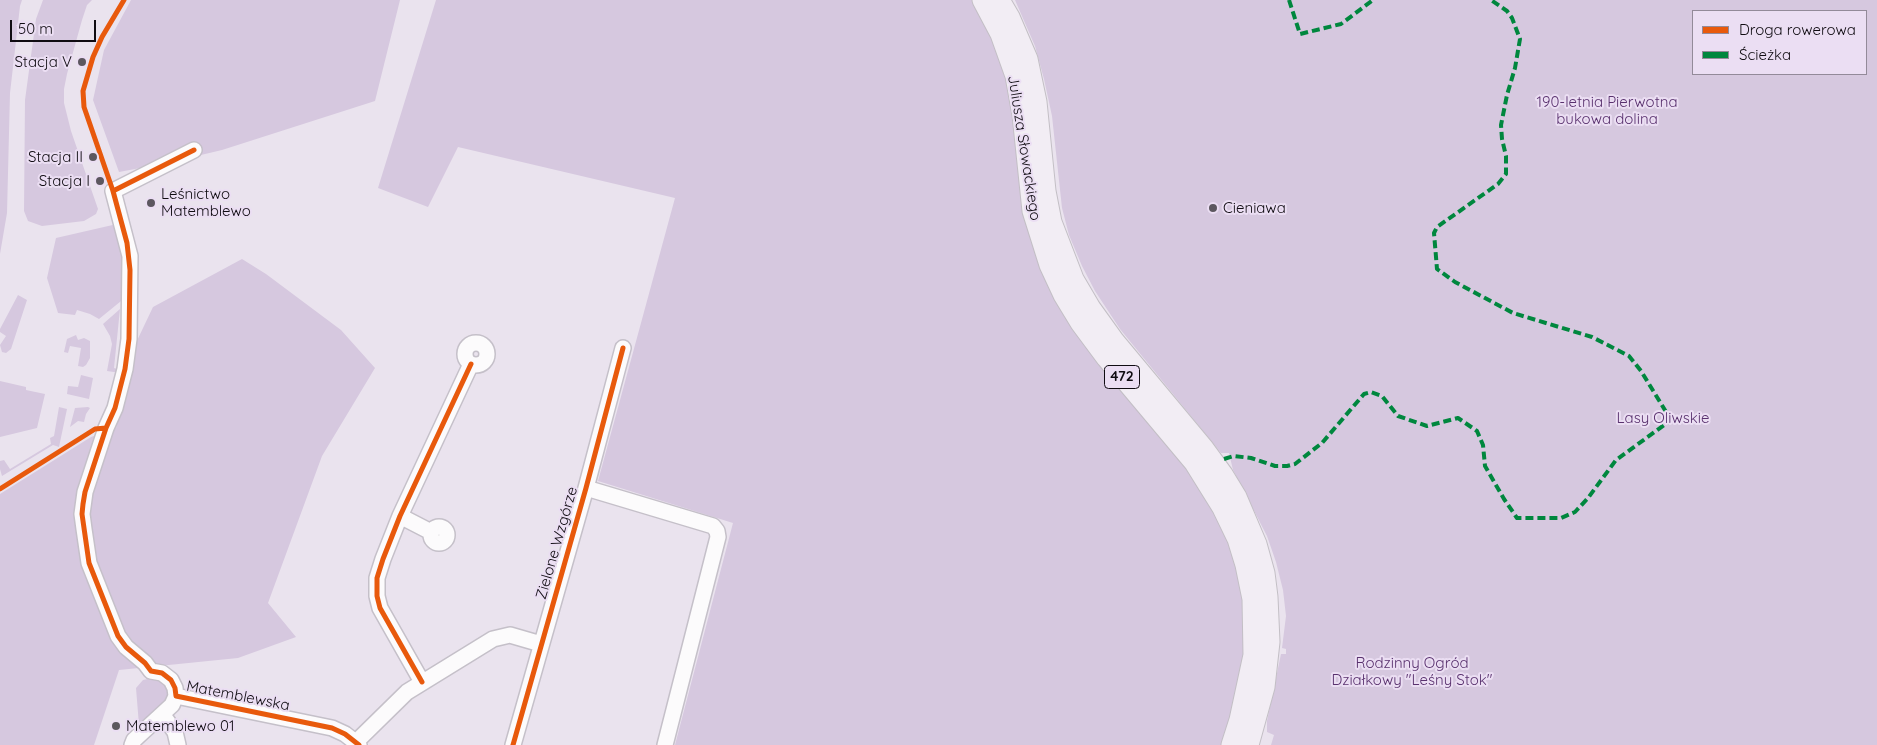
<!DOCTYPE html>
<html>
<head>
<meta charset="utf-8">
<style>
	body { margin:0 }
	#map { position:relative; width:1877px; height:745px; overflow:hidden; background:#eae3ee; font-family:Quicksand,sans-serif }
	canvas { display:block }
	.legend { position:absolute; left:1692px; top:10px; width:175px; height:65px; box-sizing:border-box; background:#ebdef3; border:1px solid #938a99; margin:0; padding:6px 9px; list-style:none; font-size:15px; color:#100c12 }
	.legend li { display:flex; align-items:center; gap:10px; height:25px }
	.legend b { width:25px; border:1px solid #938a99 }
	.scale { position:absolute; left:10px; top:20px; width:86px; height:22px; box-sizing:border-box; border:2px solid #100c12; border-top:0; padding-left:6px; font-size:15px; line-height:18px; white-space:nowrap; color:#100c12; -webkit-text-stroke:4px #ebdef3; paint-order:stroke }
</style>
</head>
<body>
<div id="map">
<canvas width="1877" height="745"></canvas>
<ul class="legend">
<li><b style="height:6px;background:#e8590c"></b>Droga rowerowa</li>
<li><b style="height:6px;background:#00873e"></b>Ścieżka</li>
</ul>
<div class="scale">50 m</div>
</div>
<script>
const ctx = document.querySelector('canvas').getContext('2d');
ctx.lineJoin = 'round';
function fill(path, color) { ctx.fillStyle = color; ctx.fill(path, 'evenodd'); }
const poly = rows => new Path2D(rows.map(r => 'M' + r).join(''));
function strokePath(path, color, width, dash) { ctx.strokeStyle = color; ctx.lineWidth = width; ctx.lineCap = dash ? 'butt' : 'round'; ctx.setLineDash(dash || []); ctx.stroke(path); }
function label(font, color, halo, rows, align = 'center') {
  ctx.font = font + ' Quicksand,sans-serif'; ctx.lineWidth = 4; ctx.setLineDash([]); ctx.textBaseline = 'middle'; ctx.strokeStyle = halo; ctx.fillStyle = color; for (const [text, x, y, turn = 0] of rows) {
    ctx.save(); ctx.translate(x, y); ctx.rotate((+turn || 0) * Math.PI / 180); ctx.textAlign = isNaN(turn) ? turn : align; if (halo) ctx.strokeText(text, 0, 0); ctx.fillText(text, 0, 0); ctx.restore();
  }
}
const green = poly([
	[0,0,22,0,20,6,10,93,7,213,0,254],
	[43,0,92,0,87,5,82,20,67,74,64,89,64,103,71,131,98,209,96,214,84,221,42,226,28,221,24,211,25,100,36,19],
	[131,0,400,0,375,101,222,150,167,163,119,172,93,100,104,50],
	[436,0,973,0,992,34,1006,74,1012,99,1028,230,1039,263,1204,489,1234,554,1244,598,1246,646,1240,688,1223,745,675,745,733,523,598,481,675,198,458,147,428,207,378,188],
	[1015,0,1877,0,1877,745,1271,745,1274,735,1267,732,1267,721,1281,654,1286,654,1286,649,1282,648,1286,616,1283,590,1276,562,1267,536,1233,470,1229,453,1221,453,1120,329,1095,291,1082,266,1069,235,1062,208,1052,116,1044,79,1035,46],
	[1693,11,1866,11,1866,74,1693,74],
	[117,224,126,264,126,297,99,319,90,314,77,310,75,315,58,313,47,278,56,238],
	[242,259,266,274,341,330,375,368,322,456,268,603,296,637,238,658,119,670,94,745,0,745,0,494,91,437,116,428,134,347,153,307],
	[18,295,27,300,11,349,6,353,2,352,0,345,6,336,0,332,0,329],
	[120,309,114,368,117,369,116,372,114,372,107,371,112,344,110,336,103,324],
	[76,335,78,340,84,338,90,341,90,358,86,365,83,367,78,366,81,348,70,346,68,353,64,352,67,339],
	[81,375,93,378,89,399,67,394,68,386,78,387],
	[0,381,26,387,26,390,45,394,37,428,0,437],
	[59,407,67,409,59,447,53,445,2,476,0,469,0,461,4,460,10,469,51,444,50,438,54,436],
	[88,407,90,408,86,414,84,422,78,421,70,427,75,408],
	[152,678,156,678,165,684,169,694,168,700,139,725,136,688,143,680]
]);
const minor = poly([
	'465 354a11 11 0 1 1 22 0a11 11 0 1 1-22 0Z',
	[586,488,713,526,717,531,718,537,665,745],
	[400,516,431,532],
	'431 535a8 8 0 1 1 16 0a8 8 0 1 1-16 0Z',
	[422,682,380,608,377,596,377,578,383,559,400,516,471,364],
	[176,696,332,728,345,734,359,745],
	[163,715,175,732,178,745],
	[356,742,407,692,493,639,510,635,541,644],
	[132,745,134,740,172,705,176,696,175,688,171,680,162,673,151,671,145,663,126,647,118,636,89,563,84,529,82,514,85,492,106,428,115,408,125,369,129,339,130,256,113,191,194,150],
	[513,745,586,488,623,348]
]);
const major = poly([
	[982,0,1000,34,1015,76,1022,115,1032,211,1049,265,1063,295,1080,323,1106,358,1194,463,1222,508,1237,539,1245,565,1252,599,1253,655,1239,720,1231,745],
	[1000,0,1010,17,1028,59,1037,102,1046,191,1052,222,1074,279,1091,308,1114,340,1204,448,1223,474,1237,497,1257,544,1265,573,1268,597,1270,642,1265,687,1249,745]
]);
const quiet = poly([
	[1289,0,1300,34,1341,24,1373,0],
	[1224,459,1234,456,1251,458,1275,466,1287,466,1295,464,1322,443,1364,394,1371,392,1382,396,1398,416,1427,426,1458,418,1477,431,1483,445,1485,466,1504,499,1517,518,1561,518,1575,512,1588,498,1616,460,1667,423,1668,415,1641,371,1629,356,1592,337,1513,313,1455,282,1437,269,1434,233,1437,227,1498,184,1506,174,1506,156,1502,139,1501,125,1507,95,1515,68,1520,39,1512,18,1507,11,1491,0]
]);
const cycleway = poly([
	[124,0,102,37,93,57,83,91,84,107,113,191,127,243,130,270,129,339,125,369,115,408,106,428,85,492,83,504,82,514,89,563,118,636,126,647,145,663,151,671,162,673,171,680,175,688,176,696,332,728,345,734,359,745],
	[113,191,194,150],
	[0,489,95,429,106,428],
	[422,682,380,608,377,596,377,578,383,559,400,516,471,364],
	[513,745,586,488,623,348]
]);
const markers = [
	[82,62,5,"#5c575f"],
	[93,157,5,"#5c575f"],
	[100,181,5,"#5c575f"],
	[151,203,5,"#5c575f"],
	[1213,208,5,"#5c575f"],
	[116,726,5,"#5c575f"]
];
const shields = [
	[1122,377,35]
];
const shieldNames = [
	["472",1122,377]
];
const poiNames = [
	["Stacja V",72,62],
	["Stacja II",83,157],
	["Stacja I",90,181],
	["Leśnictwo",161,194,"left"],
	["Matemblewo",161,211,"left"],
	["Cieniawa",1223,208,"left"],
	["Matemblewo 01",126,726,"left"]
];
const parkNames = [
	["190-letnia Pierwotna",1607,102],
	["bukowa dolina",1607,119],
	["Lasy Oliwskie",1663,418],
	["Rodzinny Ogród",1412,663],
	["Działkowy \"Leśny Stok\"",1412,680]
];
const streetNames = [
	["Juliusza Słowackiego",1024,148,81],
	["Zielone Wzgórze",557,543,-74],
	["Matemblewska",238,696,11]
];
fill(green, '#d6c8df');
strokePath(minor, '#c5c0c9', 18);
strokePath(major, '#c3bfc5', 21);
strokePath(minor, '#fcfbfc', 15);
strokePath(major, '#f2edf4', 19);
strokePath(quiet, '#00873e', 4, [8, 4]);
strokePath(cycleway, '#e8590c', 5);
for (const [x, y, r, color] of markers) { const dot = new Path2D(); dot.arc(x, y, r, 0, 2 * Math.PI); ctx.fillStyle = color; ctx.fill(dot); strokePath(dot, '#ebdef3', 2); }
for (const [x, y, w] of shields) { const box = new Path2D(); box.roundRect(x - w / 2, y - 11.5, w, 23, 4); ctx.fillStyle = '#ebdef3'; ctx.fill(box); strokePath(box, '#100c12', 1); }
label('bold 14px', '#100c12', null, shieldNames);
label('15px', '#100c12', '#ebdef3', poiNames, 'right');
label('15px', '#59316e', '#ebdef3', parkNames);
label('15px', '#100c12', '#ebdef3', streetNames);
</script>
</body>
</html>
